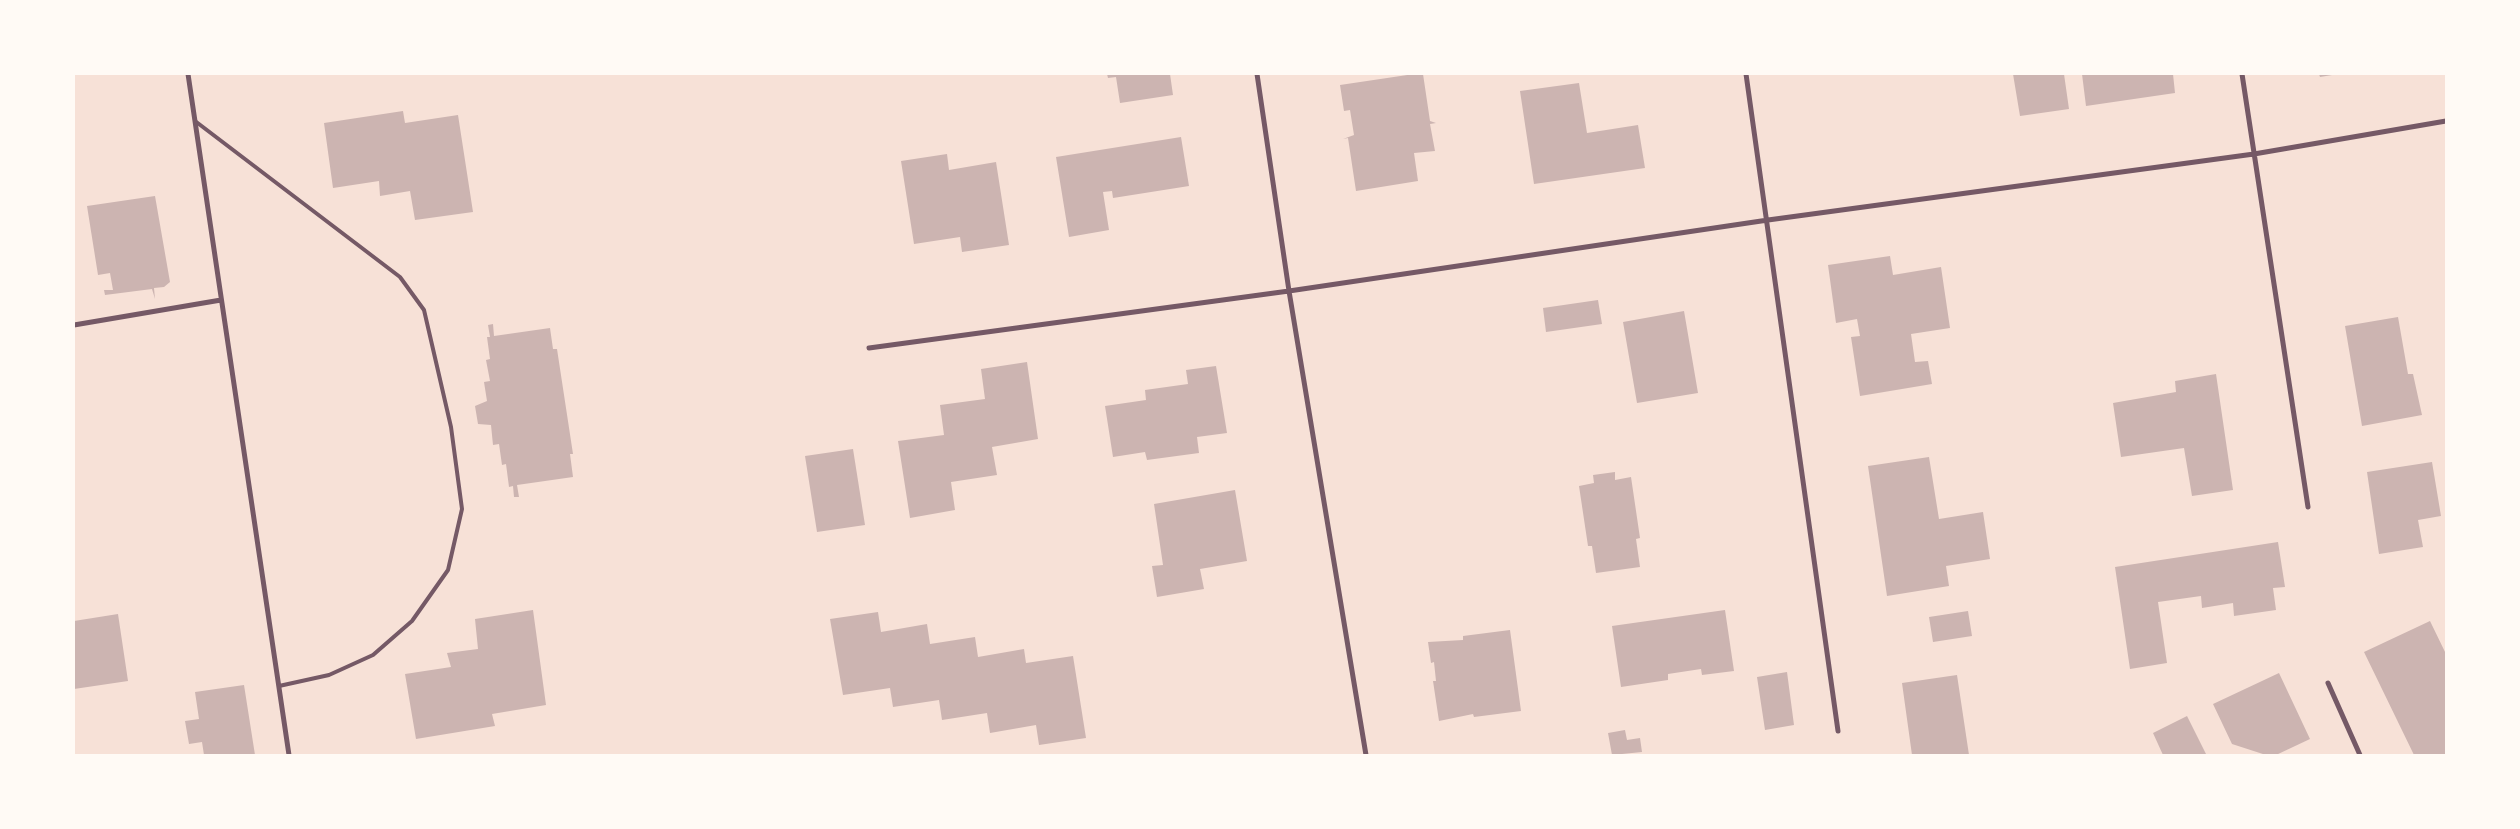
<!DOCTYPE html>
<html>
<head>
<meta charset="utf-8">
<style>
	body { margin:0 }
	#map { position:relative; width:2520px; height:829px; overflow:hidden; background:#f7e1d7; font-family:Montserrat,sans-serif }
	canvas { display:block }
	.frame { position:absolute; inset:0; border:75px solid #fffaf5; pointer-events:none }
</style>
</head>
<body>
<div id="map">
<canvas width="2520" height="829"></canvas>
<div class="frame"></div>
</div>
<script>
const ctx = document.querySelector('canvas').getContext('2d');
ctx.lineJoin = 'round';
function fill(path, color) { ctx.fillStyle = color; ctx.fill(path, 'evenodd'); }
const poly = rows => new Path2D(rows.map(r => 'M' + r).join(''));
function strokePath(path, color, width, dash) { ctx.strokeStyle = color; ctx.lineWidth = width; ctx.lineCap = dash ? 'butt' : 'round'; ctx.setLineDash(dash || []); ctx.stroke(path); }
const building = poly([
	[1107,74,1170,74,1173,95,1120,103,1116,77,1108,78],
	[1414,74,1423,74,1430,121,1436,123,1430,124,1435,151,1414,153,1418,181,1356,191,1348,138,1343,139,1354,135,1350,110,1344,111,1340,85],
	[2013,74,2064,74,2069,109,2020,116],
	[2082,74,2173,74,2175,93,2086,106],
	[2319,74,2332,74,2332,75,2320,77],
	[1579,83,1587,133,1638,125,1645,168,1534,184,1520,91],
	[403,111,405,123,458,115,473,212,415,220,410,191,380,196,379,181,333,188,324,123],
	[1181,137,1189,186,1113,198,1112,191,1103,192,1109,230,1069,237,1056,157],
	[947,154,949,170,996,162,1009,245,962,252,960,237,914,244,901,161],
	[155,196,170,282,164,287,154,288,155,299,152,289,105,295,104,290,113,290,110,273,98,275,87,206],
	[1890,256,1893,275,1941,267,1950,328,1911,334,1915,362,1928,361,1932,384,1860,396,1851,337,1860,336,1857,319,1836,323,1828,265],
	[1598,300,1602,324,1546,332,1543,308],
	[1684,311,1698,393,1637,403,1623,322],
	[2398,317,2408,374,2413,374,2422,415,2362,426,2345,326],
	[493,324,494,336,550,328,553,349,557,349,573,454,570,454,573,477,517,485,519,497,514,497,513,486,509,487,506,464,502,465,499,444,493,445,491,425,478,424,475,406,487,401,484,382,490,381,486,360,490,359,487,337,490,337,488,325],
	[1027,362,1038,439,992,447,997,475,951,482,955,510,910,518,898,441,944,435,940,405,985,399,981,369],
	[1216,366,1227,433,1197,437,1199,453,1147,460,1145,452,1113,457,1105,406,1146,400,1145,390,1188,384,1186,370],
	[2216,374,2233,490,2192,496,2184,448,2121,457,2113,403,2176,392,2175,381],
	[853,449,865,525,817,532,805,456],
	[1929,457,1939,519,1983,512,1990,559,1946,566,1949,586,1887,596,1868,466],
	[2432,462,2441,516,2418,520,2423,547,2379,554,2367,472],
	[1615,472,1615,480,1631,477,1640,538,1636,539,1640,567,1596,573,1592,546,1588,546,1579,486,1594,483,1593,475],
	[1235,490,1247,561,1200,569,1204,589,1157,597,1152,566,1163,565,1154,504],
	[2278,542,2285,587,2273,588,2276,610,2234,616,2233,603,2202,608,2201,596,2158,602,2167,663,2130,669,2115,567],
	[533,610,546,705,492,714,495,726,416,739,405,674,451,667,447,653,478,649,475,619],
	[1725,610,1734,671,1702,675,1701,669,1668,674,1668,680,1621,687,1612,626],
	[1968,611,1972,636,1933,642,1929,617],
	[878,612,881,632,927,624,930,644,975,637,978,657,1024,649,1026,663,1073,656,1086,738,1039,745,1036,725,990,733,987,713,942,720,939,700,893,707,890,688,843,695,830,619],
	[118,614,128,681,74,689,74,621],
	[2430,621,2446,654,2446,755,2414,755,2364,652],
	[1510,630,1521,711,1474,717,1473,714,1439,721,1433,681,1436,681,1434,662,1431,663,1428,642,1463,640,1463,636],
	[1787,672,1794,725,1765,730,1757,677],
	[2279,673,2310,739,2276,755,2266,755,2232,744,2213,704],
	[1957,675,1969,755,1912,755,1902,683],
	[244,685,255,755,204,755,202,742,189,744,185,721,199,719,195,692],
	[2187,716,2206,754,2163,755,2153,733],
	[1625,730,1627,740,1640,738,1642,752,1612,755,1608,733]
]);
const service = poly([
	[195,121,400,277,424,310,451,427,462,509,448,570,412,621,373,655,329,675,279,686]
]);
const minor = poly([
	[188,74,289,755],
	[1257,74,1289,291,1366,755],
	[1746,74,1838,731],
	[2242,74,2308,507],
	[74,325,221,300],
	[869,348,1289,291,1768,220,2254,154,2446,121],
	[2328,683,2360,755]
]);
fill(building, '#ccb4b1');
strokePath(service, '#755966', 4);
strokePath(minor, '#755966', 5);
</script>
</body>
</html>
